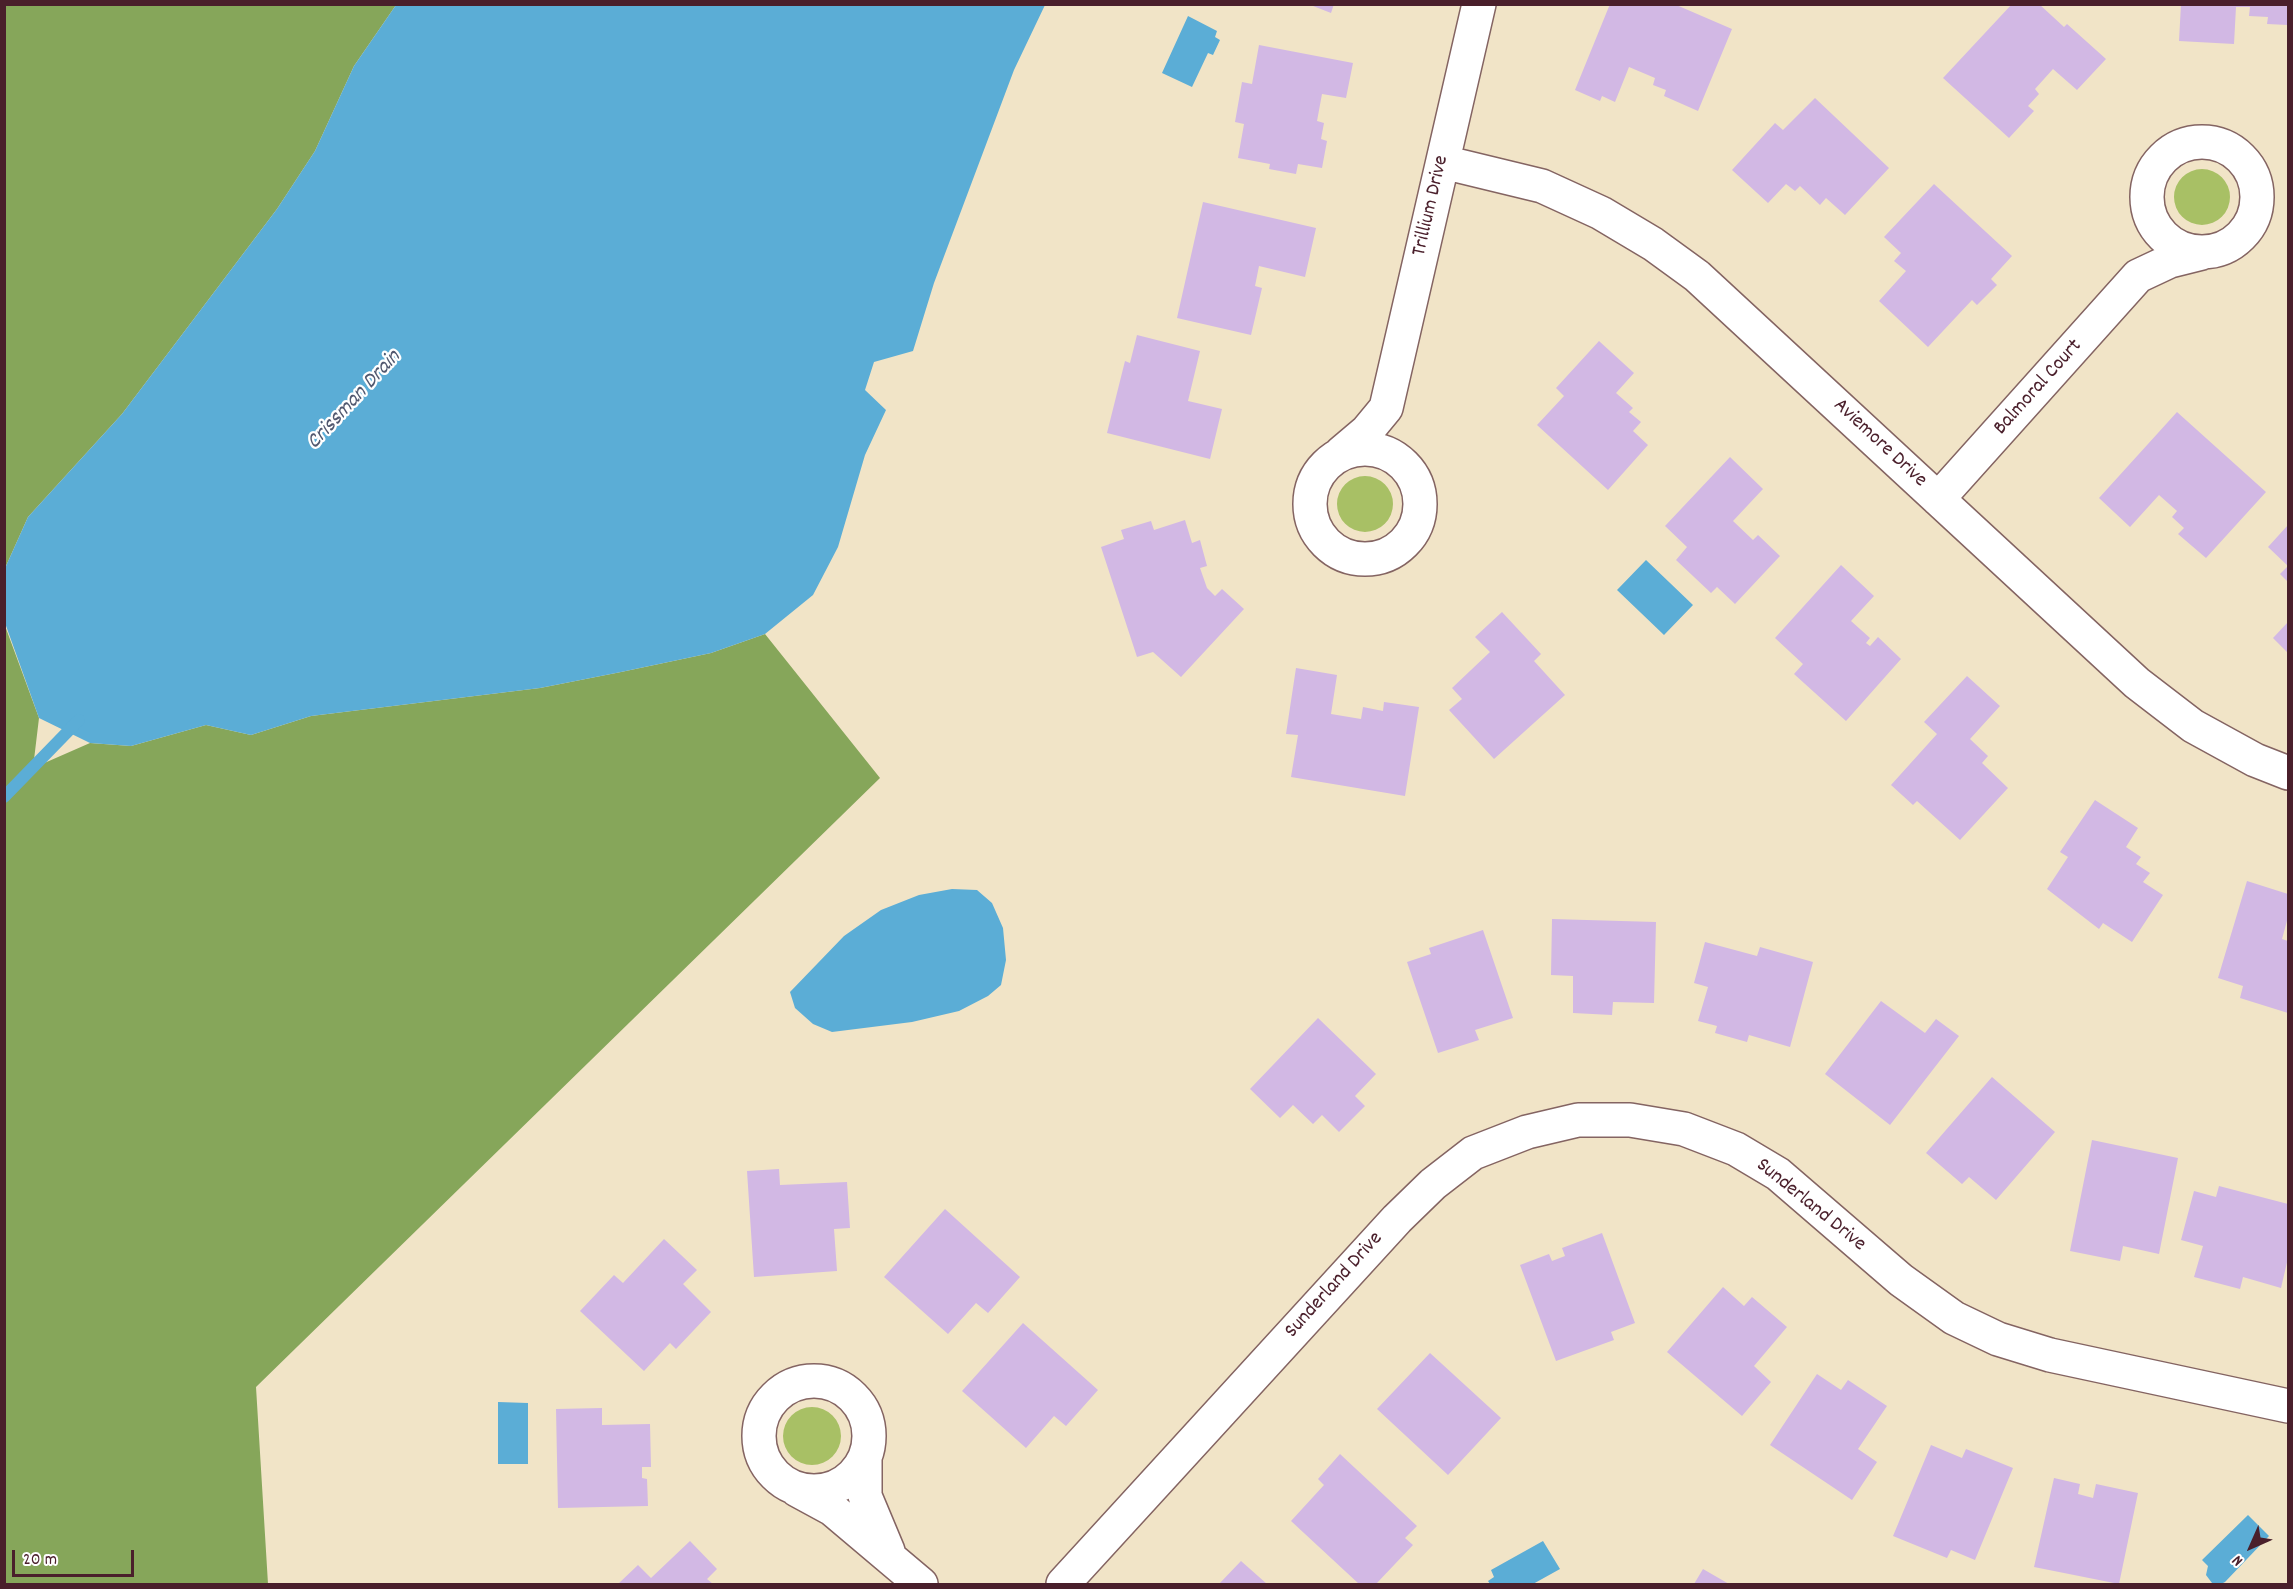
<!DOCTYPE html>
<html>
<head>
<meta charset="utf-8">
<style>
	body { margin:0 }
	#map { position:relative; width:2293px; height:1589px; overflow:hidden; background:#f1e4c7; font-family:Dekko,sans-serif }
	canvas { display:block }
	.frame { position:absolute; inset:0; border:6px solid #4a1f2b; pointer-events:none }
	.north { position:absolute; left:2221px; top:1517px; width:60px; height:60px; -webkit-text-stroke:4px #fff; paint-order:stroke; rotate:225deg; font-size:16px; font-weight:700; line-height:24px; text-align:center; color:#4a1f2b }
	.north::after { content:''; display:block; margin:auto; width:21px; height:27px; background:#4a1f2b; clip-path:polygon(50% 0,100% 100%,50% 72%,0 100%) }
	.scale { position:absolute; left:12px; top:1550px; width:122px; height:27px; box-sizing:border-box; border:3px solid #4a1f2b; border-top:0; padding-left:8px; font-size:18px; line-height:21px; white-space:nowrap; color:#4a1f2b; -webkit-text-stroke:4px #fff; paint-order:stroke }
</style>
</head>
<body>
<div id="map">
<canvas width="2293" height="1589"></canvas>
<div class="frame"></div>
<div class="north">N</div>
<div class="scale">20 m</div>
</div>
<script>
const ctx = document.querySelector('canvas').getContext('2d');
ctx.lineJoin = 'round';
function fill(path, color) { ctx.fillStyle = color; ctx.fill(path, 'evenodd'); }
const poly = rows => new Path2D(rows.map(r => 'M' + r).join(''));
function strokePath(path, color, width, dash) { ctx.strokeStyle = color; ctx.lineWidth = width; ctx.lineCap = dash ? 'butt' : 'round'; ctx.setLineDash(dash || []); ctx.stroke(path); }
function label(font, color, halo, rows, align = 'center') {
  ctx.font = font + ' Dekko,sans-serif'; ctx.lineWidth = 4.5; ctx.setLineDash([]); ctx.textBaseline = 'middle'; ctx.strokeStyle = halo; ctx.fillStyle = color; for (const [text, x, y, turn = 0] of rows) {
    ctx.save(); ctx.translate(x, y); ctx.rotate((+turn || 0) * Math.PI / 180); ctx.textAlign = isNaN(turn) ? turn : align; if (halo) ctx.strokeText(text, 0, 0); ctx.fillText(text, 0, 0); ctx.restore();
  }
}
const green = poly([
	'2174 197a28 28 0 1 1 56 0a28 28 0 1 1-56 0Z',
	'1337 504a28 28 0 1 1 56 0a28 28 0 1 1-56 0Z',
	'783 1436a29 29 0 1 1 58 0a29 29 0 1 1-58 0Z'
]);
const forest = poly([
	[5,5,396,5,354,66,315,151,277,209,122,414,28,517,6,566,5,589],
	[4,623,39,718,33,768,90,743,131,746,206,725,251,735,311,716,540,688,621,672,711,653,765,634,880,778,256,1387,268,1584,5,1584]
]);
const water = poly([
	[396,5,1045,5,1014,70,934,283,913,351,874,362,865,390,886,410,865,455,838,547,813,595,765,634,711,653,621,672,540,688,311,716,251,735,206,725,131,746,90,743,39,718,5,623,6,566,28,517,122,414,277,209,315,151,354,66],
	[1188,16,1217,31,1215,37,1220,40,1213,55,1208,53,1192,87,1162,73],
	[1646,560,1693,605,1664,635,1617,590],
	[952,889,977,890,992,903,1003,928,1006,960,1001,985,988,996,959,1011,912,1022,832,1032,813,1024,795,1008,790,992,844,936,881,910,919,895],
	[498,1402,528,1403,528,1464,498,1464],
	[2248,1515,2269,1536,2225,1582,2221,1584,2212,1583,2206,1575,2208,1566,2202,1560],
	[1543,1541,1560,1569,1533,1584,1490,1584,1488,1581,1494,1577,1491,1570]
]);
const stream = poly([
	[4,797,79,720]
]);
const building = poly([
	[1308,4,1334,4,1331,13],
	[1610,4,1674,4,1732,29,1698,111,1664,96,1666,90,1653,85,1655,78,1629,67,1615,102,1602,96,1600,101,1575,90],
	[2012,4,2039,4,2064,27,2067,24,2106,59,2077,90,2053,69,2035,89,2039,94,2028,106,2034,111,2009,138,1943,78],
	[2181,4,2288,4,2288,25,2267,24,2268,17,2249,16,2250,7,2236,7,2234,44,2179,41],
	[1259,45,1353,63,1346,98,1322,94,1317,121,1324,123,1321,139,1327,141,1322,168,1298,164,1296,174,1269,169,1270,164,1238,158,1244,124,1235,122,1242,82,1252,84],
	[1815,98,1889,168,1845,215,1826,198,1820,205,1800,186,1795,191,1786,184,1768,203,1732,170,1775,123,1783,130],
	[1934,184,2012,256,1991,279,1997,285,1977,305,1972,300,1928,347,1879,301,1906,271,1894,261,1901,253,1884,237],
	[1203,202,1316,228,1305,277,1259,266,1255,286,1262,288,1251,335,1177,318],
	[1137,335,1200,351,1188,401,1222,409,1210,459,1107,433,1125,361,1130,363],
	[1599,341,1634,373,1616,393,1633,408,1629,412,1641,422,1633,431,1648,445,1608,490,1537,425,1564,396,1556,388],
	[2177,412,2266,492,2206,558,2178,534,2184,528,2172,517,2177,511,2159,495,2130,527,2099,498],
	[1730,457,1763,489,1733,521,1753,540,1758,535,1780,556,1735,604,1717,587,1711,593,1676,560,1687,547,1665,526],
	[1185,520,1192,543,1200,540,1207,566,1200,568,1207,588,1215,596,1222,589,1244,609,1181,677,1153,652,1137,657,1101,547,1124,539,1121,530,1151,521,1154,530],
	[2288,525,2288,582,2280,574,2288,566,2268,547],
	[1841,565,1874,596,1851,621,1870,638,1866,643,1870,646,1878,637,1901,659,1846,721,1794,674,1803,664,1775,638],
	[1502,612,1541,654,1534,661,1565,695,1494,759,1449,710,1462,699,1452,688,1490,652,1475,637],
	[2288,622,2288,653,2273,638],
	[1296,668,1337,675,1331,714,1361,719,1363,707,1383,711,1384,702,1419,707,1405,796,1291,777,1298,735,1286,734],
	[1967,676,2000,706,1970,739,1988,756,1982,763,2008,788,1960,840,1917,801,1913,805,1891,785,1937,734,1924,722],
	[2095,800,2138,828,2126,847,2141,857,2136,864,2150,873,2143,882,2163,895,2132,942,2103,923,2099,929,2047,889,2068,857,2060,852],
	[2247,881,2288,894,2288,917,2282,939,2288,941,2288,1013,2240,998,2243,986,2218,978],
	[1552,919,1656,922,1654,1003,1613,1002,1612,1015,1573,1013,1573,976,1551,975],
	[1483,930,1513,1018,1475,1030,1479,1040,1438,1053,1407,962,1431,954,1429,948],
	[1705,942,1757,956,1760,947,1813,962,1790,1047,1749,1035,1747,1042,1715,1033,1717,1026,1698,1021,1708,987,1694,983],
	[1881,1001,1925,1033,1936,1019,1959,1036,1890,1125,1825,1074],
	[1318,1018,1376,1074,1355,1096,1365,1106,1339,1132,1322,1115,1313,1124,1293,1105,1280,1118,1250,1089],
	[1992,1077,2055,1132,1996,1200,1969,1177,1962,1184,1926,1153],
	[2092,1140,2178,1158,2159,1254,2123,1246,2120,1261,2070,1251],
	[779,1169,780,1185,847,1182,850,1228,834,1229,837,1271,754,1277,747,1171],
	[2219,1186,2288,1204,2288,1258,2281,1288,2243,1277,2240,1289,2194,1277,2203,1246,2181,1240,2194,1191,2216,1197],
	[945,1209,1020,1277,988,1313,976,1303,948,1334,884,1277],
	[1602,1233,1635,1323,1611,1332,1614,1340,1556,1361,1520,1265,1549,1254,1552,1261,1565,1256,1562,1248],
	[664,1239,697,1270,683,1284,711,1312,676,1349,670,1343,644,1371,580,1311,614,1275,623,1283],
	[1723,1287,1744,1306,1752,1297,1787,1327,1754,1366,1771,1382,1742,1416,1667,1352],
	[1023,1323,1098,1390,1066,1426,1054,1416,1026,1448,962,1391],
	[1430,1353,1501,1418,1448,1475,1377,1409],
	[1817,1374,1841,1390,1848,1380,1887,1406,1858,1449,1877,1462,1852,1500,1770,1445],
	[602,1408,602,1425,650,1424,651,1467,642,1467,642,1478,647,1479,648,1506,558,1508,556,1409],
	[1931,1445,1962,1458,1966,1449,2013,1468,1975,1560,1951,1550,1947,1558,1893,1536],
	[1340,1454,1417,1526,1405,1538,1413,1545,1376,1584,1359,1584,1291,1521,1324,1485,1318,1479],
	[2054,1478,2080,1484,2078,1494,2093,1498,2096,1484,2138,1493,2119,1584,2034,1567],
	[690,1541,717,1569,707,1579,713,1584,618,1584,638,1565,651,1578],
	[1241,1561,1267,1584,1219,1584],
	[1703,1569,1729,1584,1694,1584]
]);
const minor = poly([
	'2147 197a55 55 0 1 1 110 0a55 55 0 1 1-110 0Z',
	[1443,162,1542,186,1601,213,1653,244,1697,276,2137,683,2193,726,2255,760,2288,773],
	'1310 504a55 55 0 1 1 110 0a55 55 0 1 1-110 0Z',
	[1341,453,1367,431,1386,408,1479,4],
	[1938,499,2138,276,2170,261,2202,253],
	'759 1436a55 55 0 1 1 110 0a55 55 0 1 1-110 0Z',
	[865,1458,865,1496,888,1551],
	[797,1490,832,1509,921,1584],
	[1063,1584,1397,1219,1433,1184,1473,1153,1527,1132,1578,1120,1630,1120,1684,1129,1736,1149,1778,1174,1901,1280,1954,1318,1998,1339,2050,1355,2288,1406]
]);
const streetNames = [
	["Trillium Drive",1432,206,-77],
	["Balmoral Court",2039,388,-48],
	["Aviemore Drive",1879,444,43],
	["Sunderland Drive",1810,1206,39],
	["Sunderland Drive",1335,1286,-48]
];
const waterNames = [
	["Crissman Drain",355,401,-47]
];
fill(green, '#a8c065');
fill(forest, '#86a65a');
fill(water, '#5badd6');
strokePath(stream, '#5badd6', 12);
fill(building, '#d2b8e4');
strokePath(minor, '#846462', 36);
strokePath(minor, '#fff', 33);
label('21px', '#4a1f2b', '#fff', streetNames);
label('italic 22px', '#51586f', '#fff', waterNames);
</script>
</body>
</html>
